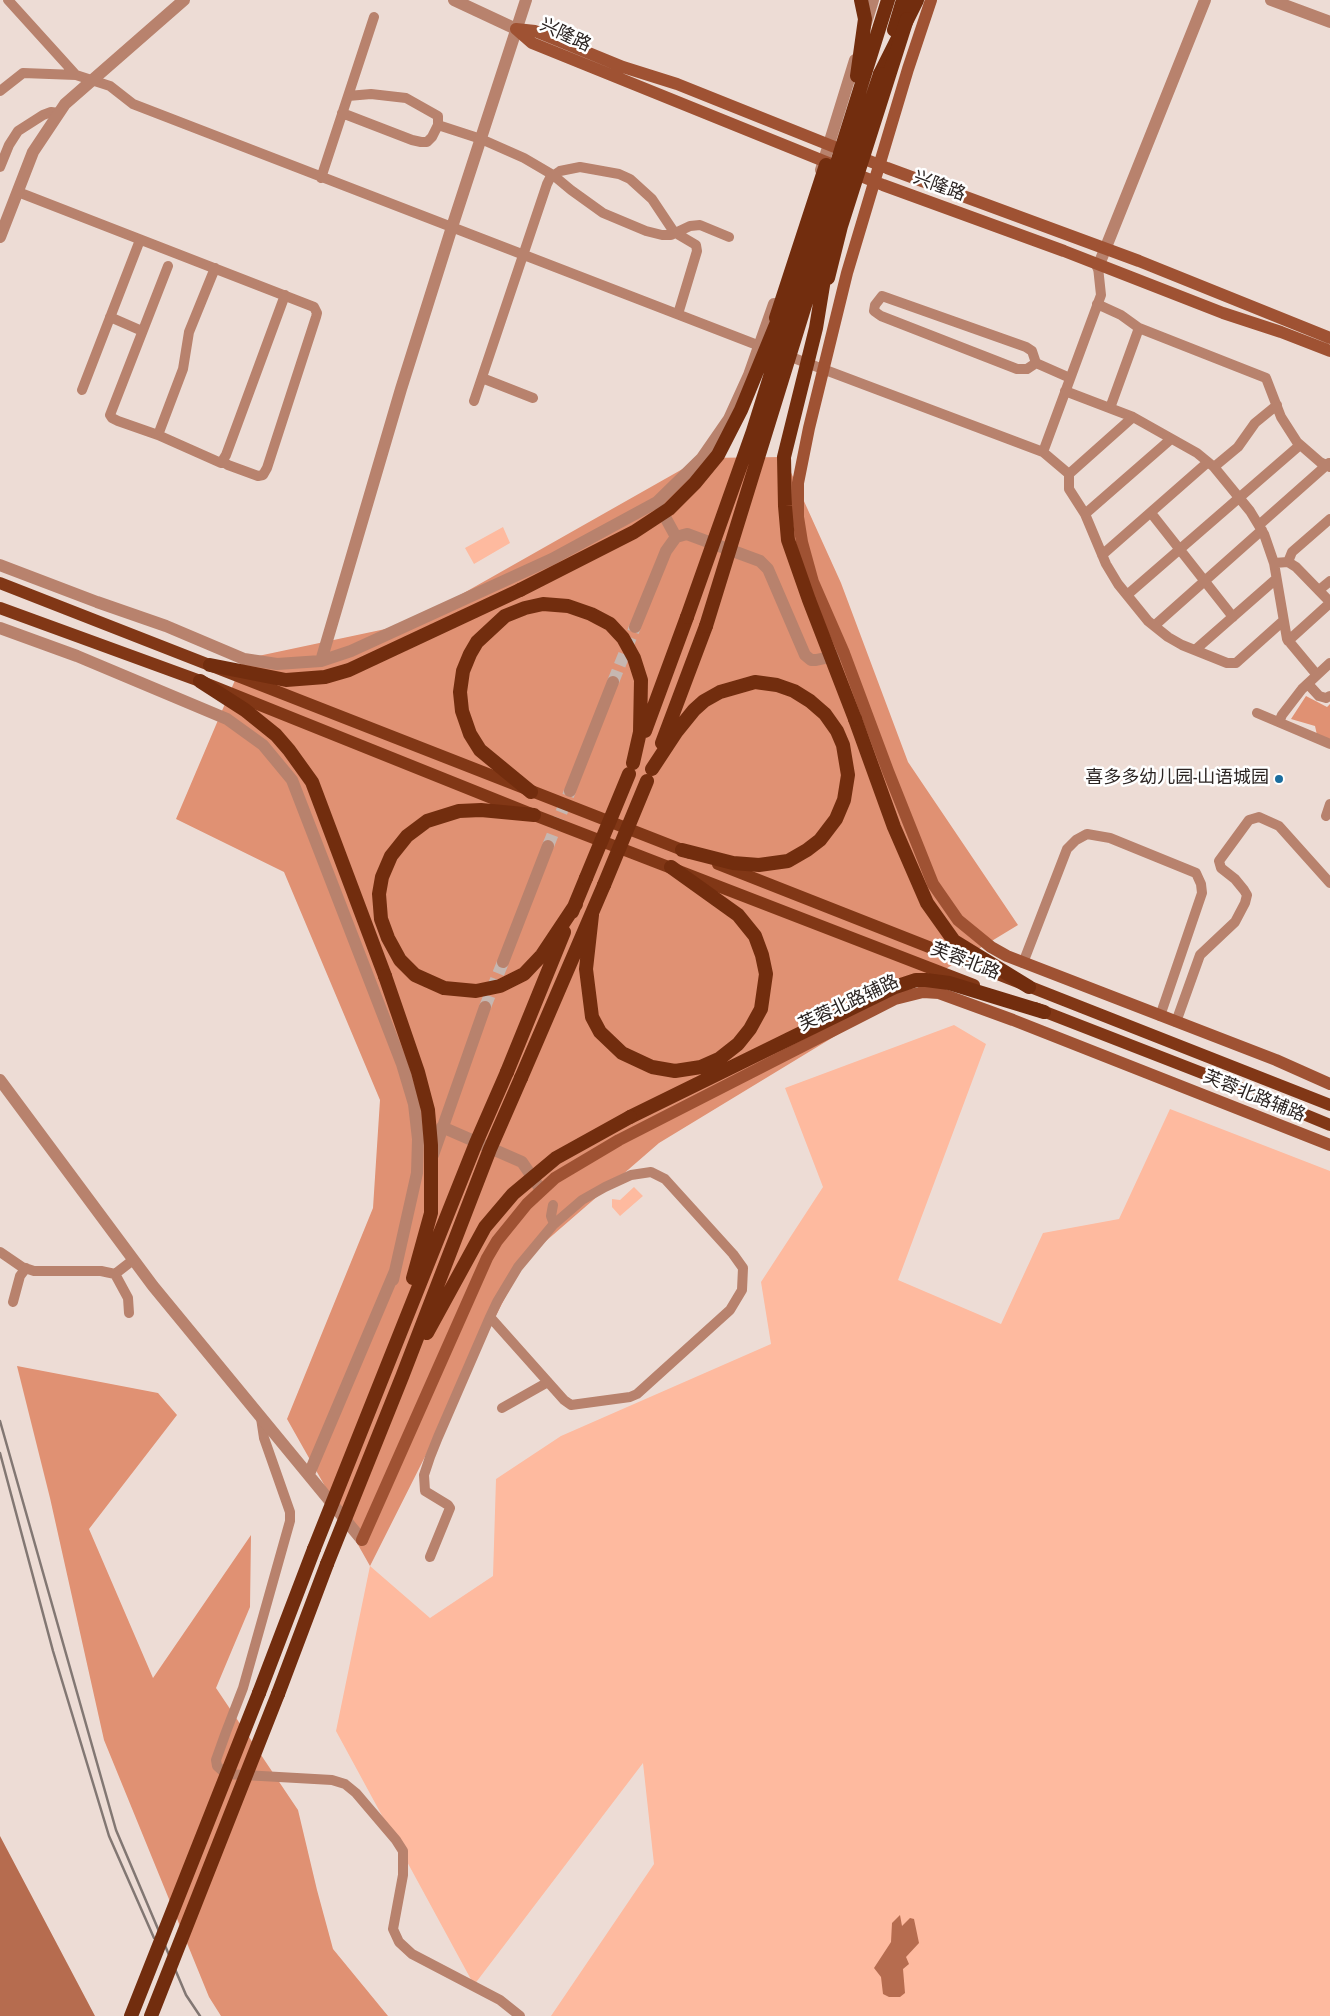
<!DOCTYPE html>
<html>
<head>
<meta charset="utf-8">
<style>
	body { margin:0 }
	canvas { display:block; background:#eddcd5 }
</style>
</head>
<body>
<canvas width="1330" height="2016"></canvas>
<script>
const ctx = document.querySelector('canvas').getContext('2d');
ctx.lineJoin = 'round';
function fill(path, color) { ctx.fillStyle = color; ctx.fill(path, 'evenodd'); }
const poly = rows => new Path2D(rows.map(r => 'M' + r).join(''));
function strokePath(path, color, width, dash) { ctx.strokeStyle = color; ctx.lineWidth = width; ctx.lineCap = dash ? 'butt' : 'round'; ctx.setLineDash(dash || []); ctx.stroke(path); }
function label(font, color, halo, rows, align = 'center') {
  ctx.font = font + ' Jost,"Noto Sans SC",sans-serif'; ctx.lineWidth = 5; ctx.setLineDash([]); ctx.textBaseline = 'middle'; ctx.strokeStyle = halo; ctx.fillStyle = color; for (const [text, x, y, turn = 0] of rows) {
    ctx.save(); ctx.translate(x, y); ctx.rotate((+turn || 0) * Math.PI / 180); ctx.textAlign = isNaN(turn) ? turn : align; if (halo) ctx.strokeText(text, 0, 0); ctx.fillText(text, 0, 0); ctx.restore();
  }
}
const green = poly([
	[503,527,510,543,474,564,465,548],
	[954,1025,986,1044,898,1280,1001,1324,1043,1233,1119,1219,1170,1109,1330,1171,1330,2016,551,2016,654,1864,643,1763,474,1985,336,1731,370,1566,430,1618,493,1576,496,1479,561,1436,771,1344,761,1282,823,1187,785,1088],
	[634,1187,643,1196,620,1216,612,1207,612,1199,620,1200]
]);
const forest = poly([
	[784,457,841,583,908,762,1018,925,659,1143,524,1260,370,1566,287,1419,373,1208,380,1100,284,872,176,819,244,659,409,624,702,458],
	[1306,696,1327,707,1330,704,1330,742,1317,735,1315,726,1291,719],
	[17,1366,158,1393,177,1415,89,1529,153,1678,251,1535,250,1607,216,1688,298,1810,317,1890,333,1949,388,2016,221,2016,209,1997,104,1740,50,1498]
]);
const water = poly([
	[0,1836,95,2016,0,2016],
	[900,1915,902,1926,910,1918,914,1919,919,1943,906,1957,909,1964,903,1969,905,1993,900,1997,889,1997,883,1994,881,1977,874,1968,891,1942,892,1923]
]);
const tertiaryTunnel = poly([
	[613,682,635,627],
	[548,846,570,791],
	[485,1007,503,962]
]);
const minor = poly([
	[8,0,76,75,110,86,133,104,765,348],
	[0,91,23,73,76,75],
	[342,113,412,140,421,142,427,142,432,137,438,125,438,116,406,98,371,94,348,96],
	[438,125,481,139,524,158,553,175,571,190,603,213,646,231,662,235,671,235,690,226,700,225,729,237],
	[0,167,9,145,18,131,43,115,51,112,59,113],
	[321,178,374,17],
	[18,192,314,307,317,313,316,317,267,468,263,475,258,476,228,465,225,463,221,463,158,435,118,421,112,418,110,415,168,266],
	[882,296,1026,347,1032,351,1036,363,1027,369,1017,369,881,316,874,311,875,305,882,296],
	[1097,304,1121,315,1139,328,1266,378,1281,417,1297,442,1320,462,1330,467],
	[110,317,142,331],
	[783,354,1043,452,1069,474,1069,489,1085,514,1106,564,1118,584,1148,621,1168,637,1182,645,1227,663,1236,663,1283,621],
	[1036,363,1070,378],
	[482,378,533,398],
	[82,390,140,240],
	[1065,391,1133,417,1197,453,1214,467,1250,511,1264,534,1274,563,1287,639,1317,675],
	[474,401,547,184,550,178,560,171,580,167,619,174,630,179,652,199,674,232,696,245,697,251,678,314],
	[1110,408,1139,328],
	[158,435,183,369,189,332,215,268],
	[1043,452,1101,295,1098,267],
	[221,463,226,455,285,295],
	[1214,467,1238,447,1255,423,1277,405],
	[1069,474,1133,417],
	[1151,513,1233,617],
	[1085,514,1171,439],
	[1259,525,1329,463],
	[1102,555,1208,462],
	[1288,562,1292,552,1330,519],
	[1274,563,1288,562,1296,567,1330,602],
	[1319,590,1330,581],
	[1127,595,1300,445],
	[1154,626,1262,530],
	[1288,641,1330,603],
	[1195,650,1276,579],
	[1308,684,1319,696,1326,698,1330,696],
	[1257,713,1330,744],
	[1279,722,1282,715,1302,689,1330,663],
	[1326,816,1330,804],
	[1023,963,1067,849,1076,840,1087,834,1110,838,1196,873,1201,884,1202,893,1160,1016],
	[1176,1022,1200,955,1235,922,1245,903,1247,895,1244,890,1235,879,1221,868,1219,861,1249,820,1259,817,1279,826,1330,883],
	[553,1205,551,1216,554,1224],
	[0,1252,22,1267,34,1271,101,1271,115,1274,128,1298,129,1313],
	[115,1274,133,1260],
	[13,1302,20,1276,26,1268],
	[502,1408,548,1382],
	[261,1418,264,1438,290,1512,290,1521,243,1688,226,1732,216,1760,217,1766,226,1774,332,1780,345,1784,356,1793,396,1840,403,1851,403,1875,393,1929,399,1942,412,1954,500,2000,520,2016],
	[430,1557,450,1508,448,1505,425,1491,424,1475,430,1457,438,1437,490,1317,497,1302,518,1267,553,1225,582,1200,605,1187,631,1175,651,1172,665,1179,733,1254,743,1268,742,1290,730,1310,637,1394,630,1397,571,1405,564,1400,490,1317]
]);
const tertiary = poly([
	[454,0,516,29],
	[1271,0,1330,22],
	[865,26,873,0],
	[821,170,855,60],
	[0,237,33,152,65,104,184,0],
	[1098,267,1205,0],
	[658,504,676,537],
	[0,565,97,602,166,626,244,659,277,664,321,661,351,651,552,559,657,502,702,458,729,419,749,375,774,304],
	[635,627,666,551,676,537,687,534,760,561,768,569,805,655,811,660,816,660,839,655],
	[0,628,77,656,227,719,263,745,292,780,402,1064,414,1104,418,1139,417,1173,393,1280],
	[321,661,401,389,452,227,526,0],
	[570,791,613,682],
	[503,962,548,846],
	[0,1080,153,1286,362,1540],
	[442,1127,522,1162,541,1190],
	[433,1155,485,1007],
	[309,1474,395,1271]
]);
const secondary = poly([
	[931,0,908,69,847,273,809,428,798,483,798,517,802,542,813,582,844,653,888,771,933,884,958,920,991,947,1007,956,1276,1060,1330,1084],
	[516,29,532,43,883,185,1064,251,1223,313,1281,332,1330,351],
	[516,29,535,31,623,67,677,84,887,168,1139,261,1330,338],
	[362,1540,487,1258,497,1241,527,1204,555,1178,619,1140,895,999,923,992,939,993,1013,1020,1330,1145]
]);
const primary = poly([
	[0,583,690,853],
	[0,608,200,681,534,815,974,985],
	[718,864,1330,1105],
	[1035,1008,1233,1085,1330,1125]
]);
const trunk = poly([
	[894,30,903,0],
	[880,74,917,0],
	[210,665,286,680,325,677,349,670,520,590],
	[200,681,245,710,276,735,289,750,312,782,385,976],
	[855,719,894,827,927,903,954,941,1029,987],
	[645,731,687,617],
	[662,743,706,626],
	[652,769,677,731,694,710,704,701,720,692,755,682,777,685,794,691,810,701,825,714,837,731,843,745,848,775,844,800,836,819,820,840,807,850,788,861,759,865,733,863,682,850],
	[531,792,480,750,470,734,462,711,460,692,463,671,470,654,477,642,505,616,525,608,543,604,568,606,591,614,610,624,623,638,634,658,641,680,640,732,633,763],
	[534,815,481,810,459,811,427,821,407,836,391,856,382,877,379,894,381,919,388,938,400,960,415,975,444,988,476,991,500,986,524,974,542,955,576,904],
	[572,912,586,878],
	[592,915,586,969,592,1017,600,1032,622,1053,652,1067,675,1071,701,1067,719,1059,738,1044,750,1029,761,1009,766,974,762,955,755,936,738,915,671,867],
	[507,1072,564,932],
	[521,1078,604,885],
	[630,1117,895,987,916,980,926,980,949,983,1044,1012],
	[259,1693,314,1549],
	[278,1694,327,1564]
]);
const rail = poly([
	[0,1421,116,1830,186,1995,200,2016],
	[0,1453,53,1651,109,1836,154,1938]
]);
const trunkBridge = poly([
	[857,76,865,19,861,0],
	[826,267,816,328,784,457,785,506,788,540,809,600,855,719],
	[828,278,841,226,907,19],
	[776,318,826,165],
	[520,590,634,532,669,509,695,483,718,455,741,410,782,310],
	[687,617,753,431,888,0],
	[706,626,836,205,880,74],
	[586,878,629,774],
	[604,885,647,781],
	[385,976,418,1072,428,1110,431,1145,431,1213,413,1278],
	[427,1333,485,1227,513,1194,556,1158,630,1117],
	[314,1549,476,1143,507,1072],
	[327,1564,402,1377,490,1149,521,1078],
	[131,2016,259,1693],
	[151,2016,278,1694]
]);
const markers = [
	[1279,779,5,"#1b6d9e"]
];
const streetNames = [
	["兴隆路",565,36,25],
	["兴隆路",939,187,20],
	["芙蓉北路",965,962,21],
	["芙蓉北路辅路",849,1004,-25],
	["芙蓉北路辅路",1254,1097,22]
];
const poiNames = [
	["喜多多幼儿园-山语城园",1269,779]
];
fill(green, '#feba9f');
fill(forest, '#e09173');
fill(water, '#b66c4f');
strokePath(tertiaryTunnel, '#c6b7b1', 12, [12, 6]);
strokePath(minor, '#b8826d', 10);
strokePath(tertiary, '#b8826d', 12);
strokePath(secondary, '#9f5233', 12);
strokePath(primary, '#813716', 12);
strokePath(trunk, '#722d0e', 14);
strokePath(rail, '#827773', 2.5);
strokePath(trunkBridge, '#722d0e', 14);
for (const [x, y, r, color] of markers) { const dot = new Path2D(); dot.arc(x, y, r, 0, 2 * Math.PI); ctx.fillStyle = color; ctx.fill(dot); strokePath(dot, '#fff', 2); }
label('18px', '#2b2422', '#fff', streetNames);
label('18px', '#2b2422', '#fff', poiNames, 'right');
</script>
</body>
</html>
